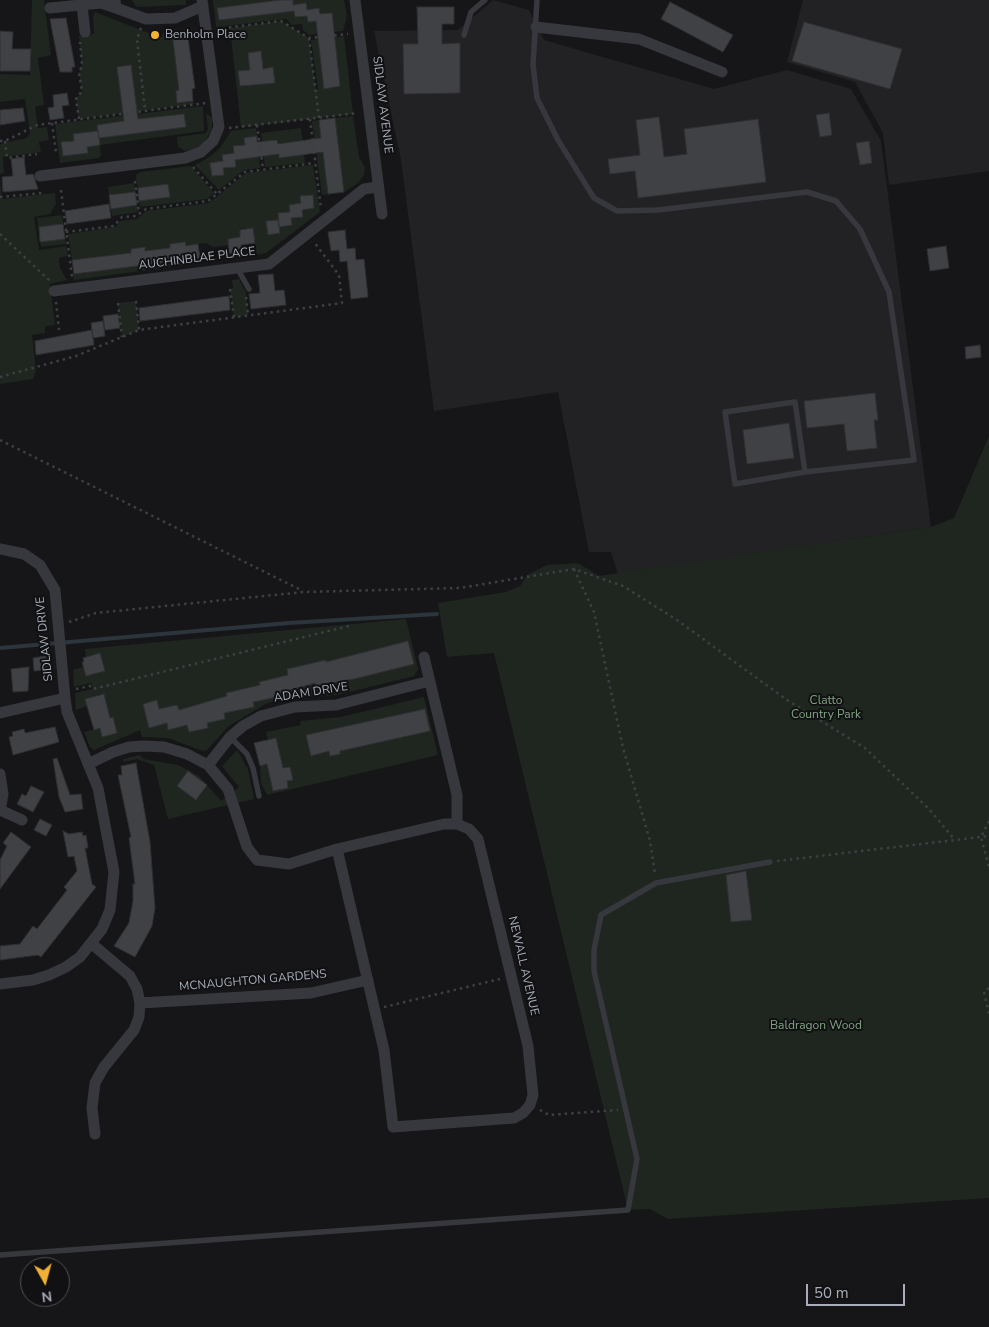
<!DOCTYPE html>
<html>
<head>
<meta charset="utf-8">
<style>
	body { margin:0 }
	#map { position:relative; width:989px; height:1327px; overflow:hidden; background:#161618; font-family:"Nunito Sans",sans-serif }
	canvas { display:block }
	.north { position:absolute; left:20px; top:1257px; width:50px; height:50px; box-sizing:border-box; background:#111113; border:1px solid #4d4f55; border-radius:50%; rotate:173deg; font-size:14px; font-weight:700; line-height:20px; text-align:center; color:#a8adb8 }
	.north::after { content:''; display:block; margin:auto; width:18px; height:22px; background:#f2b134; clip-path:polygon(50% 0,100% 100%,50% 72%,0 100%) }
	.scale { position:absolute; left:806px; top:1284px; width:99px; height:22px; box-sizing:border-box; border:2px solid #a8adb8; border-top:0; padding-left:6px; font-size:15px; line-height:18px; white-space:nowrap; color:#a8adb8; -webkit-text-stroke:4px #111113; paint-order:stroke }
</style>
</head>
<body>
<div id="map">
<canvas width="989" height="1327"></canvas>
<div class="north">N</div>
<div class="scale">50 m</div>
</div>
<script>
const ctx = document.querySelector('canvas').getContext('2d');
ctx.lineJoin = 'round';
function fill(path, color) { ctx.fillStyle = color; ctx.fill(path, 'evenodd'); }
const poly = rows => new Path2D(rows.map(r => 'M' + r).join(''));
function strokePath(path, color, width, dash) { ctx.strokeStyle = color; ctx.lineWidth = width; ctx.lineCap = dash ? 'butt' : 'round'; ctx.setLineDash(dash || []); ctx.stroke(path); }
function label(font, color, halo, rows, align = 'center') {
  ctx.font = font + ' "Nunito Sans",sans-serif'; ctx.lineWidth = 4; ctx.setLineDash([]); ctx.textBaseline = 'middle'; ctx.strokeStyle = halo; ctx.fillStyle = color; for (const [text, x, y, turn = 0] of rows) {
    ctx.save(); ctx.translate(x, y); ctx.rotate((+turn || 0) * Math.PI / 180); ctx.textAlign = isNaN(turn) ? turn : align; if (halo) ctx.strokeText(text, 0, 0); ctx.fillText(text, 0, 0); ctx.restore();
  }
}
const built = poly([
	[493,0,529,10,544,40,714,89,787,70,851,89,881,141,931,527,618,574,611,552,589,552,558,392,434,411,401,160,374,31,458,30],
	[803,0,989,0,989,171,889,185,883,133,855,82,787,62]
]);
const green = poly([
	[32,0,44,0,51,55,38,58,44,105,35,107,38,128,47,127,49,140,39,142,41,152,3,157,4,173,0,174,0,144,27,138,30,133,25,99,0,102,0,74,30,75],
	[132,0,186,0,186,5,136,7],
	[213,0,344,0,347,16,343,31,309,35,303,30,302,24,292,25,286,19,216,27],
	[95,12,151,34,151,38,162,37,163,33,194,31,195,37,173,40,179,90,176,91,177,103,193,101,194,104,79,119,76,99,82,91,79,73,82,65,79,36,94,34,93,17],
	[281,21,309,38,316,90,318,89,311,40,344,36,353,114,241,127,230,28],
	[203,106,204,131,100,145,101,155,99,158,60,163,55,124],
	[206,113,213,118,211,131,204,143,194,149,185,151,178,147,177,137,206,133,208,129],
	[353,116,359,157,365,167,364,175,358,183,344,192,322,195,312,121],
	[256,128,260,168,244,170,219,190,195,165,208,158,220,148,231,131],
	[301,128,305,163,265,167,261,133],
	[313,165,320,212,266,253,256,255,253,228,240,229,241,237,228,239,228,245,213,247,206,243,198,244,200,263,74,280,73,274,88,272,87,258,72,260,68,234,116,227,120,221,137,219,146,211,209,203,246,173],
	[313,195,314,208,302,210,303,217,291,218,291,225,279,227,280,233,268,235,266,221,279,220,278,213,290,212,289,205,301,203],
	[191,166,214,193,207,199,140,207,136,175,140,172],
	[0,179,2,199,55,193,56,204,50,214,34,217,39,250,66,246,68,256,59,258,60,268,67,280,50,284,55,325,45,326,45,333,32,335,36,370,33,379,0,384],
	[134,183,138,212,112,216,108,187],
	[62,215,66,244,41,247,37,218],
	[239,279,246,292,248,315,234,317,230,289,233,288,232,280],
	[136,301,139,330,122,337,118,303],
	[989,436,989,1198,668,1219,650,1209,628,1210,494,653,447,657,438,603,506,592,520,586,527,575,547,565,578,563,599,576,931,527,954,518],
	[406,619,418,669,414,676,337,695,292,698,267,703,229,726,207,750,203,751,168,738,142,737,140,730,94,750,90,747,84,732,100,728,102,737,117,732,113,717,97,721,95,715,109,712,104,694,85,699,87,706,76,710,75,693,93,689,91,683,74,687,73,670,83,667,86,676,105,671,100,653,86,657,85,649],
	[283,676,287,695,263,700,259,682],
	[424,697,438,755,267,795,261,783,260,766,281,760,268,740,266,732,301,725,300,721,341,717],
	[237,750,248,769,254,799,168,819,154,765,137,759,124,762,123,759,140,755,143,759,178,765,199,776,221,801,239,787,222,766]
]);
const stream = poly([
	[0,648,289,623,437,614]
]);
const building = poly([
	[281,0,293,0,293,5,306,3,307,10,319,8,320,14,332,13,340,86,324,89,316,21,308,22,307,16,295,17,294,11,219,20,217,8,281,0],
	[670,2,733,35,723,52,661,19,670,2],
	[417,7,454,7,454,24,442,24,442,44,460,43,460,93,404,94,403,44,418,44,417,7],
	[66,18,75,67,72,67,72,72,60,72,50,19,66,18],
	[804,22,902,49,890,89,792,61,804,22],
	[0,31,13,32,12,49,31,49,30,71,0,71,0,31],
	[188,38,195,88,192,89,193,101,177,103,176,91,179,90,173,40,188,38],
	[261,51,263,69,273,67,275,83,240,86,238,71,250,70,248,53,261,51],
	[131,65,138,119,184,114,186,127,99,138,97,125,124,121,117,67,131,65],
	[67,93,69,105,62,106,64,118,50,120,48,108,54,107,53,95,67,93],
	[23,108,25,121,0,125,0,110,23,108],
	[829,113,832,135,820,137,816,115,829,113],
	[659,117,664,157,687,154,684,129,758,119,766,182,638,198,635,171,610,174,608,159,640,155,636,120,659,117],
	[335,118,344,192,328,194,323,152,279,158,279,154,235,160,236,167,223,168,224,175,212,176,210,163,223,161,222,155,234,153,233,146,245,145,244,138,257,136,257,142,277,140,278,144,321,138,319,120,335,118],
	[98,131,100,145,87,147,88,153,63,156,61,142,74,141,73,134,98,131],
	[869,141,872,163,860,165,856,143,869,141],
	[24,157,26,175,33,174,38,189,3,192,2,177,13,176,11,159,24,157],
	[168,184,170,197,139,201,138,188,168,184],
	[135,192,137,205,111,209,109,195,135,192],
	[313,195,314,208,302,210,303,217,291,218,292,225,279,227,278,213,290,212,289,205,301,203,300,196,313,195],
	[109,204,111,218,67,224,65,211,109,204],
	[278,220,280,233,268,235,266,221,278,220],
	[63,224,65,239,40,242,39,227,63,224],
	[253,228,255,243,241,245,242,252,229,254,228,239,240,237,240,230,253,228],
	[345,230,347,249,355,248,356,260,364,259,368,297,351,299,347,261,340,262,339,250,331,251,328,232,345,230],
	[185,242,186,246,198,244,200,258,74,274,72,260,131,253,131,249,145,247,145,251,170,248,170,244,185,242],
	[946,246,949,268,930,271,927,249,946,246],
	[273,274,275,291,284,290,286,305,251,309,249,294,260,293,258,275,273,274],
	[229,296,230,310,140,321,139,308,229,296],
	[118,314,120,328,105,330,103,316,118,314],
	[103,321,105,336,93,338,91,323,103,321],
	[92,330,94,345,36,355,35,341,92,330],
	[980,345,981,357,966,359,965,347,980,345],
	[875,393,878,420,874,420,877,448,847,451,844,424,807,428,804,401,875,393],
	[789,423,794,458,747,464,743,430,789,423],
	[408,641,414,664,354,679,316,686,315,683,286,691,287,695,253,702,254,707,224,713,225,719,207,723,208,728,189,732,187,725,168,730,167,723,149,728,143,704,157,700,159,709,177,705,179,710,227,696,226,693,260,685,259,682,288,675,287,669,326,660,326,662,408,641],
	[100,653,105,671,86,676,82,662,84,662,83,658,100,653],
	[46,656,47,670,34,671,33,658,46,656],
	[29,667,28,691,13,692,11,669,29,667],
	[104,694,110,718,113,717,117,733,102,737,100,728,94,730,85,699,104,694],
	[425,709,430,731,340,751,340,754,330,756,329,751,311,756,306,735,425,709],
	[55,727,59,742,13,755,9,737,13,736,12,732,24,729,25,733,55,727],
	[276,738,283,768,290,767,293,780,287,781,288,788,273,791,267,764,260,766,254,743,276,738],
	[57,758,70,795,81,794,83,809,65,812,59,797,53,759,57,758],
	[136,763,150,842,155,908,152,926,135,957,114,946,129,923,133,901,133,884,135,884,129,838,131,837,118,775,122,775,121,766,136,763],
	[188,771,207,785,196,800,177,786,188,771],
	[31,786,44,792,33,812,17,804,22,794,26,796,31,786],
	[40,819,52,825,46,836,34,830,40,819],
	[63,831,69,834,82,832,83,836,86,835,88,848,85,848,92,884,96,887,41,957,38,955,0,960,0,946,20,944,33,926,37,929,67,890,64,887,77,871,74,856,68,857,63,831],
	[11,832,31,847,0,889,0,860,7,846,3,843,11,832],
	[746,871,752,920,731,922,726,875,746,871]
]);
const path = poly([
	[141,28,137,39,145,110],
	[216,29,281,21,309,38,348,34],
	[309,38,319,118],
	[79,119,76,99,82,91,79,73,82,65,80,42],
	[310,119,321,209],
	[52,123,56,152],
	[257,125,263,169],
	[229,128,358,113],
	[0,141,5,141,37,125,206,103],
	[5,141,7,158,37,154],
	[193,167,217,194],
	[135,181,139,213],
	[61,190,72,277],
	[0,197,42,193],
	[66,232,114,226,122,217,136,216,146,209,208,201,245,172,315,163],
	[0,234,50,281],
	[230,289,234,317],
	[246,297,248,315],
	[136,301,139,330],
	[56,302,59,330],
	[118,303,122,337],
	[0,377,76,356,139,330,342,303,339,275,314,242],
	[0,440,303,591],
	[574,569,594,612,623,748,650,841,655,874],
	[69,622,96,613,304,592,460,588,574,569,623,586,677,620,787,700,865,748,929,809,955,840],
	[76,689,90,686,93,689,349,626],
	[989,821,981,837,989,867],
	[777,861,989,836],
	[989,988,984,992,989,1014],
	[384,1007,500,979],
	[540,1110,549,1115,618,1110]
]);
const service = poly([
	[537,0,533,65,537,98,558,140,594,198,617,211,658,210,807,192,836,201,860,229,889,292,914,460,805,472,735,484,725,412,795,402,805,472],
	[464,35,471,12,485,0],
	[237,268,249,289],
	[230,737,247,754,253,768,259,796],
	[0,1255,628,1210,637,1159,594,971,594,950,601,915,656,883,770,862]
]);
const minor = poly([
	[115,0,116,8,146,19,175,18,203,6],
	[355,0,382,214],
	[82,5,85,32],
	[50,8,101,3,116,8],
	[536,27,639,39,722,72],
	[40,176,185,158,201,152,213,141,219,127,202,0],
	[54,291,269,264,364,189,378,187],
	[0,549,24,554,40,565,55,590,65,698],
	[424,657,457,795,457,824],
	[0,713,65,698,67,712,98,788,114,872,110,910,102,929,80,957,66,967,49,975,33,980,0,984],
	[88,764,113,752,129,747,144,746,164,747,187,754,208,765,228,789,247,847,257,860,289,864,337,849,444,824,457,824,469,829,478,839,528,1046,533,1095,530,1105,523,1113,514,1118,393,1127,384,1050,337,849],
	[208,765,230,737,243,726,261,716,295,707,336,705,430,681],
	[0,774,3,794,0,811],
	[0,810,22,820],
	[92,944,130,976,137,989,140,1003,139,1017,134,1030,104,1067,95,1083,92,1108,95,1134],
	[140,1003,311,993,368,980]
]);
const markers = [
	[155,35,5,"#f2b134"]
];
const poiNames = [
	["Benholm Place",165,35]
];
const streetNames = [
	["SIDLAW AVENUE",382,105,83],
	["AUCHINBLAE PLACE",197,259,-7],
	["SIDLAW DRIVE",45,639,-96],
	["ADAM DRIVE",311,693,-9],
	["NEWALL AVENUE",523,966,77],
	["MCNAUGHTON GARDENS",253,981,-5]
];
const parkNames = [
	["Clatto",826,701],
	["Country Park",826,715],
	["Baldragon Wood",816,1026]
];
fill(built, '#222225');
fill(green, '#1e261f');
strokePath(stream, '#2c353c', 4);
fill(building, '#404145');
strokePath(building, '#303034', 1);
strokePath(path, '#3d3f44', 2.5, [2.5, 4]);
strokePath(service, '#37383d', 5.5);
strokePath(minor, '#37383d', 11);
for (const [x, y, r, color] of markers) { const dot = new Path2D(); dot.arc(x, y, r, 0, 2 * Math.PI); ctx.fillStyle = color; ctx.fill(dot); strokePath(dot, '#111113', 2); }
label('12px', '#a8adb8', '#111113', poiNames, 'left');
label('12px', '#a8adb8', '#111113', streetNames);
label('12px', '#7fa381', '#111113', parkNames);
</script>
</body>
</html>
